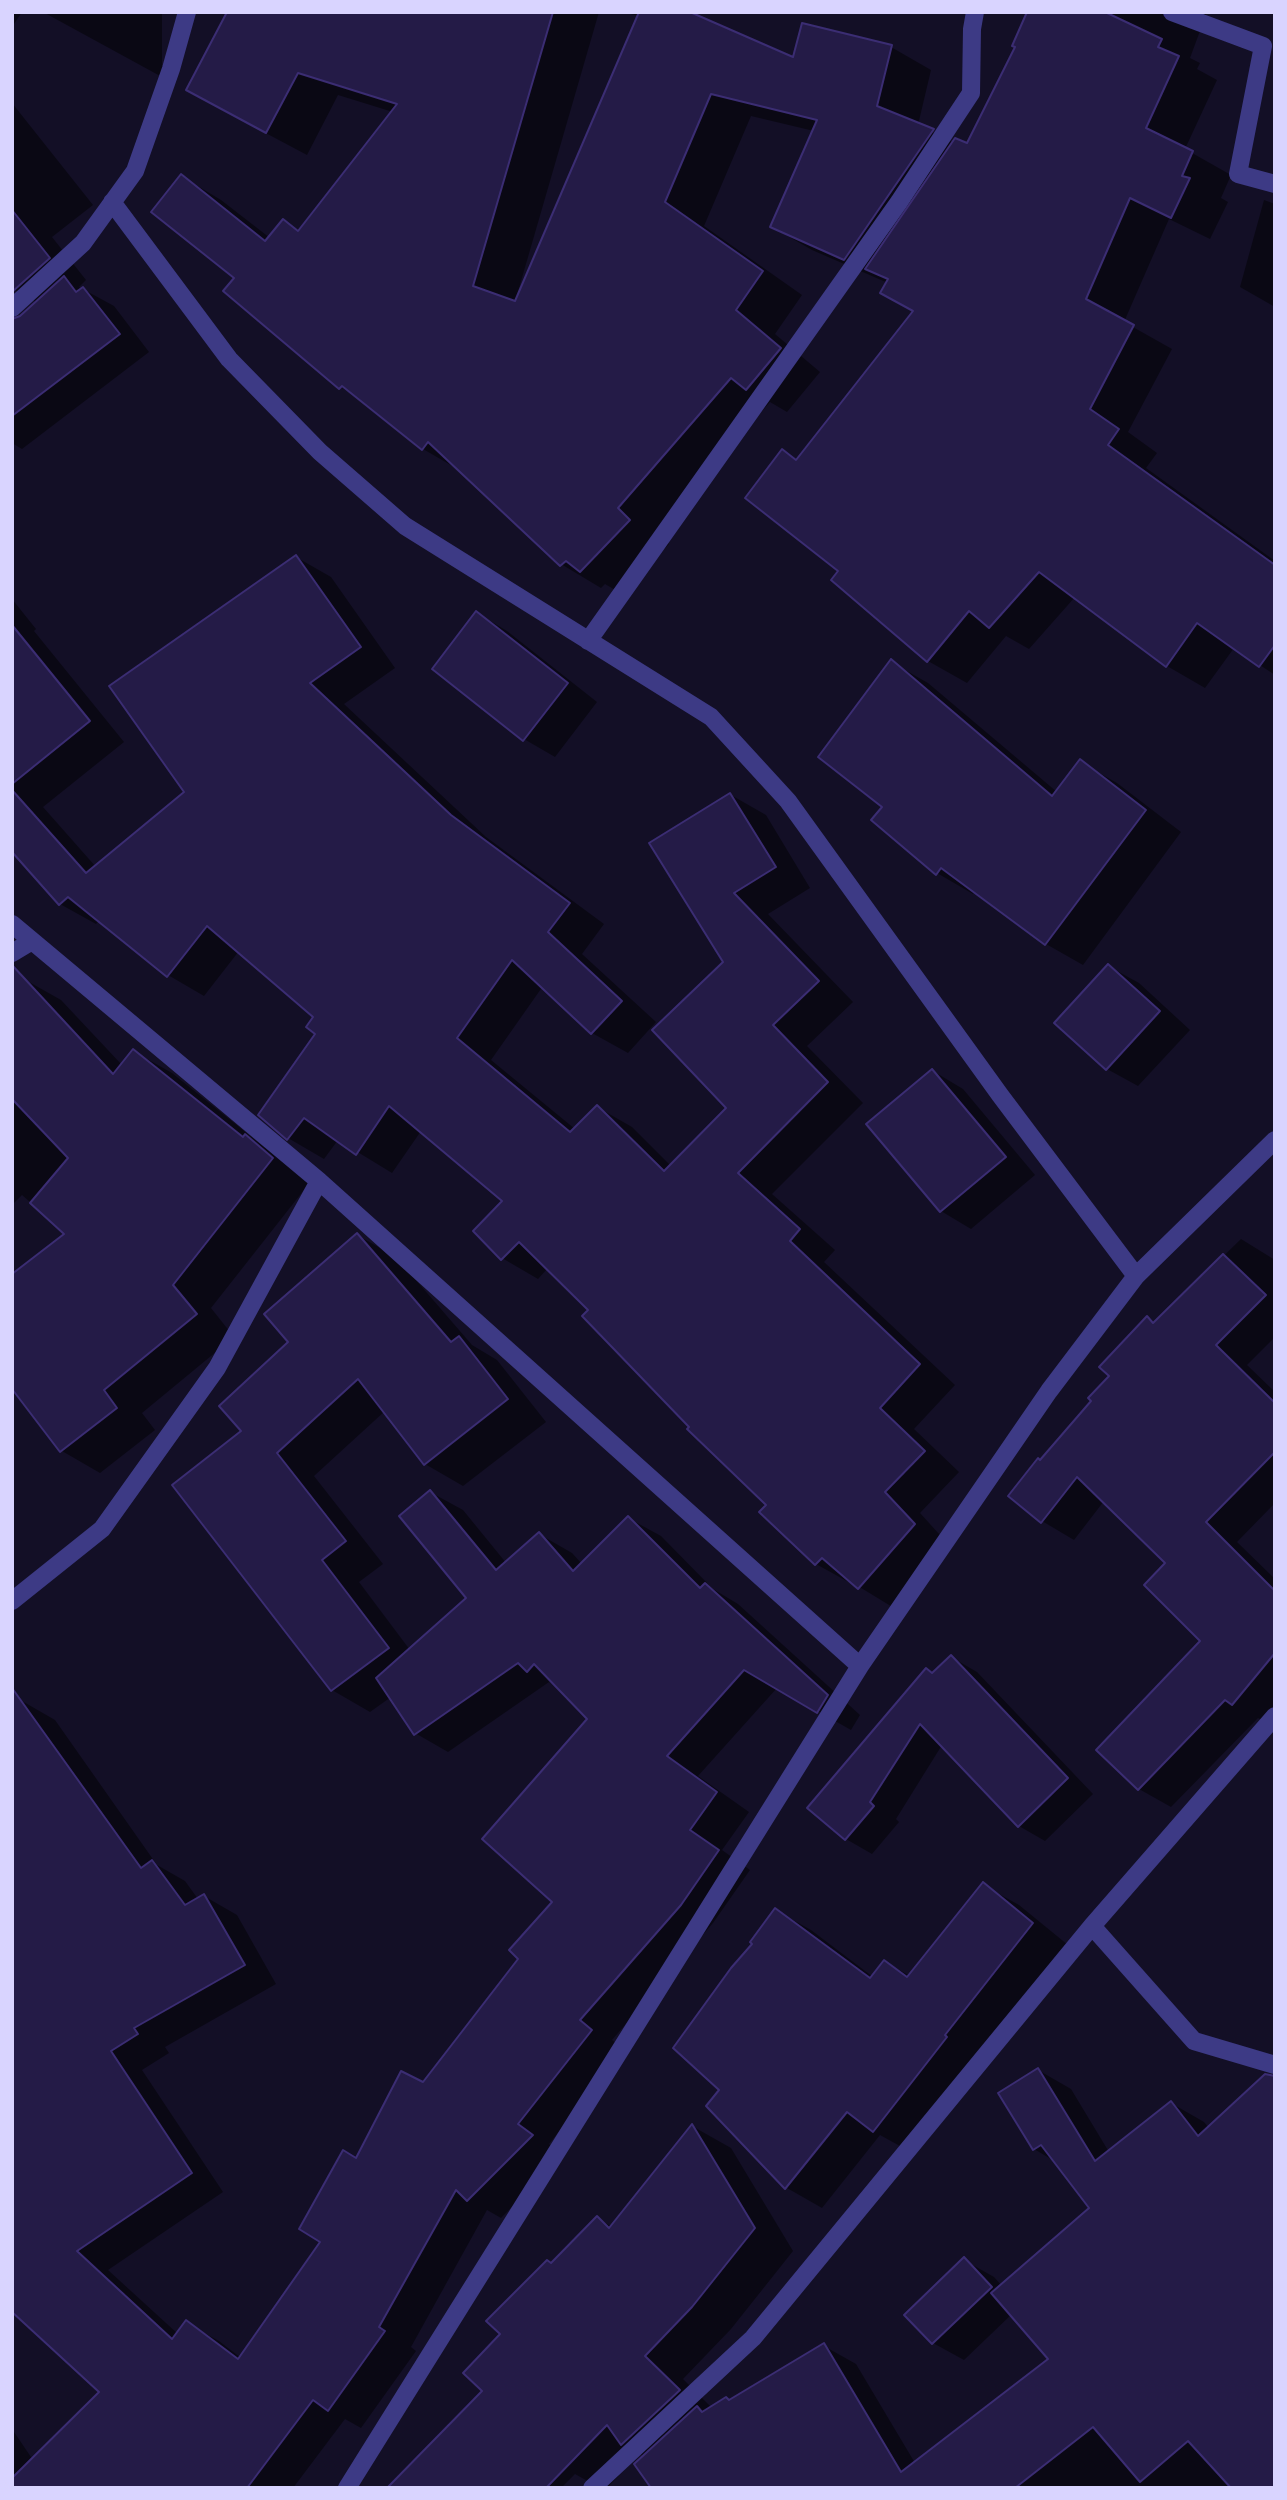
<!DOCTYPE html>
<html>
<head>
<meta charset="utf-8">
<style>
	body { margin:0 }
	#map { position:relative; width:1287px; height:2500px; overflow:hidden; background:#130f26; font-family:Signika,sans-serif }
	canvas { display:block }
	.frame { position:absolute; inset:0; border:14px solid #d9d4ff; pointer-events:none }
</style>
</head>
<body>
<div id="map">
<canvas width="1287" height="2500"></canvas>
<div class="frame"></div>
</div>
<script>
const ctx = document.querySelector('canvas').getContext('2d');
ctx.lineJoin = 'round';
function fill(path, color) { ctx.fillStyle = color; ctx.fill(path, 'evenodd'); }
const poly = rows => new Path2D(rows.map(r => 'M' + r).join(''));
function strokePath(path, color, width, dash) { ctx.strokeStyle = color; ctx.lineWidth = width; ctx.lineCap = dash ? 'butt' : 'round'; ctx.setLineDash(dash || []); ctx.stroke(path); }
const shadow = poly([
	[12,12,22,12,12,27],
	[43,12,162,12,162,77],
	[379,12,599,12,517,295,519,296,639,16,622,12,685,12,794,60,891,47,931,70,918,125,954,143,968,145,1017,46,1029,12,1207,12,1190,58,1200,63,1197,69,1217,80,1185,149,1231,175,1221,198,1228,202,1210,239,1169,219,1124,322,1172,349,1128,432,1157,453,1146,468,1275,561,1275,675,1234,648,1205,688,1167,666,1075,597,1029,649,1006,636,967,683,928,661,833,580,840,571,782,451,798,461,915,311,888,283,812,250,772,227,814,131,751,116,704,226,802,295,775,334,820,372,787,412,770,402,657,532,669,544,622,594,605,584,601,588,561,564,461,471,423,449,361,399,340,387,237,278,181,176,221,200,270,238,283,221,300,231,393,112,338,95,307,155,228,113],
	[12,103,93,205,52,237,86,280,79,287,114,306,149,352,22,449,12,443,12,344,37,303,12,288],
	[1264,200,1275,204,1275,307,1240,287],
	[296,557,331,577,395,668,344,704,486,837,604,924,582,954,656,1022,628,1053,592,1033,543,986,491,1060,575,1129,597,1107,632,1127,671,1166,729,1108,725,962,731,795,766,815,810,888,768,914,853,1002,807,1046,863,1103,772,1194,835,1250,824,1262,955,1385,914,1429,959,1472,920,1513,949,1545,894,1608,853,1583,852,1584,816,1564,762,1512,768,1505,692,1427,590,1310,548,1268,538,1279,502,1258,505,1201,421,1131,392,1173,338,1140,324,1159,288,1138,260,1115,318,1034,316,1017,239,951,204,996,168,975,100,920,96,924,60,904,12,850,12,599,36,629,34,631,124,742,43,807,96,867,187,793],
	[477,613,507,631,597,702,555,757,524,739],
	[891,662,928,683,1057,792,1080,762,1117,783,1181,832,1083,965,1046,944,976,891,973,894,937,873,885,807],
	[1108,966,1139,983,1190,1030,1138,1086,1107,1069,1056,1023],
	[22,978,61,1000,122,1065,133,1051,172,1073,264,1147,284,1158,311,1181,211,1308,234,1337,142,1413,155,1430,100,1473,62,1451,15,1390,12,1392,12,1276,67,1234,22,1195,12,1205,12,987],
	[933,1071,963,1089,1035,1175,971,1229,941,1211],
	[357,1235,396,1257,472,1345,497,1360,546,1422,463,1486,425,1464,385,1411,314,1476,383,1564,359,1582,410,1650,468,1598,430,1492,463,1510,507,1564,539,1534,572,1553,582,1564,628,1518,661,1536,713,1589,738,1604,860,1715,851,1730,777,1688,698,1776,749,1812,722,1850,750,1870,713,1923,612,2040,624,2050,549,2144,564,2154,501,2218,487,2210,411,2347,416,2351,361,2428,345,2419,293,2488,12,2488,12,2429,33,2460,102,2392,12,2309,12,1708,22,1701,55,1720,157,1865,185,1881,198,1899,204,1896,237,1915,276,1984,165,2047,169,2053,142,2070,223,2192,108,2270,178,2334,186,2323,219,2341,241,2358,323,2241,357,2160,423,2084,521,1959,554,1902,590,1719,561,1689,549,1682,448,1752,415,1733,391,1697,370,1712,332,1690,244,1431,291,1343],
	[1241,1239,1275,1260,1275,1337,1247,1365,1275,1392,1275,1503,1237,1542,1275,1579,1275,1718,1265,1722,1258,1718,1171,1807,1139,1789,1203,1640,1167,1563,1104,1501,1074,1540,1042,1521,1041,1462,1111,1376,1148,1318,1155,1323],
	[951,1657,977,1672,1093,1794,1045,1841,1019,1826,942,1745,896,1819,899,1822,872,1854,846,1839,933,1674],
	[983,1885,1019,1905,1068,1945,909,2151,880,2135,822,2208,787,2188,709,2106,722,2090,754,1944,775,1910,811,1930,873,1977,885,1962,910,1976],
	[1038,2070,1071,2089,1109,2152,1171,2103,1204,2122,1209,2128,1275,2488,653,2488,645,2457,640,2454,607,2488,600,2488,575,2474,561,2488,397,2488,484,2391,502,2334,552,2265,597,2218,612,2227,692,2126,731,2148,793,2251,731,2329,683,2379,712,2408,731,2401,824,2346,856,2364,915,2463,1050,2359,1012,2314,964,2360,933,2343,964,2260,994,2277,1002,2286,1092,2208,1056,2162,1034,2149]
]);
const building = poly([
	[227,12,553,12,473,286,515,301,639,12,690,12,793,57,802,23,892,45,877,106,934,129,844,260,770,227,817,120,711,94,665,202,763,271,736,310,781,348,746,390,731,378,618,508,630,520,580,572,566,561,560,566,428,442,422,450,342,386,339,389,223,291,234,278,151,212,181,174,265,241,283,219,298,231,397,104,298,73,266,133,186,90,227,12],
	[1027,12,1105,12,1162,39,1158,47,1179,56,1146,128,1193,151,1182,176,1190,178,1171,218,1130,198,1086,299,1134,325,1090,409,1119,429,1108,445,1275,565,1275,645,1259,667,1197,623,1166,667,1039,572,989,628,969,611,927,662,831,580,838,571,745,498,782,449,796,460,913,311,880,293,888,279,865,269,955,138,967,143,1015,47,1012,46,1027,12],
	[12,210,50,258,12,292,12,210],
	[64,276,76,292,83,287,120,334,12,416,12,319,20,316,64,276],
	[296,555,361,647,310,683,451,815,570,903,548,932,622,1001,591,1034,512,960,457,1038,570,1132,597,1105,664,1171,726,1108,652,1030,723,962,649,843,730,793,776,867,734,893,819,981,773,1025,828,1082,738,1173,800,1229,790,1241,920,1364,880,1408,925,1451,885,1492,915,1524,858,1589,822,1558,815,1565,759,1512,766,1505,687,1429,689,1427,582,1316,588,1310,519,1242,501,1260,473,1231,502,1201,389,1106,356,1155,304,1118,287,1140,258,1115,315,1034,306,1027,313,1017,207,926,167,977,68,897,59,905,12,852,12,790,86,873,184,792,109,686,296,555],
	[476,611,568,683,523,741,432,669,476,611],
	[12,625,90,721,12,784,12,625],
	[891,659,1052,796,1080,759,1146,810,1045,945,941,868,936,875,871,820,882,807,818,757,891,659],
	[1108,964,1160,1011,1106,1070,1054,1023,1108,964],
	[12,965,113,1074,133,1049,243,1137,245,1134,273,1158,173,1285,197,1314,104,1390,117,1408,60,1452,12,1389,12,1274,64,1234,30,1203,68,1158,12,1099,12,965],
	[932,1069,1006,1157,940,1212,866,1124,932,1069],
	[357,1233,451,1342,459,1336,508,1399,424,1465,358,1379,277,1453,346,1541,322,1560,389,1648,331,1691,172,1485,241,1431,219,1406,288,1342,264,1314,357,1233],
	[1223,1254,1266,1295,1216,1345,1275,1403,1275,1452,1206,1522,1275,1591,1275,1653,1232,1705,1225,1700,1138,1790,1096,1750,1200,1641,1144,1585,1165,1563,1077,1477,1041,1523,1008,1496,1038,1458,1040,1460,1091,1401,1088,1398,1109,1376,1099,1367,1147,1316,1153,1323,1223,1254],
	[430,1490,496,1570,539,1532,573,1571,628,1516,700,1588,705,1583,828,1695,817,1713,744,1670,667,1756,717,1792,690,1830,719,1850,681,1905,580,2020,592,2030,518,2124,533,2135,467,2201,456,2190,379,2327,385,2331,328,2411,313,2400,247,2488,12,2488,12,2478,99,2392,12,2312,12,1688,141,1868,152,1860,185,1905,204,1894,245,1965,134,2028,138,2034,111,2051,192,2173,77,2251,172,2339,186,2320,238,2359,320,2242,299,2229,343,2150,356,2158,401,2071,423,2082,518,1959,509,1950,552,1902,482,1839,587,1719,534,1664,527,1672,518,1663,414,1735,376,1678,466,1598,399,1516,430,1490],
	[951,1655,1068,1778,1018,1827,920,1724,870,1802,874,1806,845,1840,807,1808,926,1668,932,1673,951,1655],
	[983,1882,1033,1923,945,2035,947,2037,873,2132,847,2112,785,2189,706,2106,719,2090,673,2048,731,1968,752,1944,750,1942,775,1908,870,1978,884,1960,907,1977,983,1882],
	[1038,2068,1095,2161,1171,2101,1198,2136,1265,2074,1275,2076,1275,2488,1231,2488,1188,2441,1140,2482,1093,2427,1015,2488,651,2488,634,2464,697,2406,702,2412,726,2397,729,2400,824,2343,901,2472,1048,2359,991,2293,1089,2208,1041,2145,1033,2150,998,2093,1038,2068],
	[692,2124,755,2228,692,2307,645,2356,680,2390,621,2445,607,2425,546,2488,387,2488,482,2391,463,2373,500,2334,486,2321,547,2260,551,2263,597,2216,609,2228,692,2124],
	[964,2257,992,2287,932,2344,904,2315,964,2257]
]);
const street = poly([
	[1172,12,1263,46,1238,174,1275,184],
	[112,202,229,359,320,452,405,526,711,717,788,801,1000,1095,1136,1276],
	[12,308,83,243,135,171,171,69,187,12],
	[588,641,899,202,971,93,972,29,975,12],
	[12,924,319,1181,860,1666],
	[12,953,32,941],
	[12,1601,102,1529,217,1368,319,1181],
	[1092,1926,1194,2041,1275,2065],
	[347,2488,860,1666,1049,1391,1136,1276,1275,1140],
	[592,2488,753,2338,1092,1926,1275,1716]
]);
fill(shadow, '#0007');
fill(building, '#241b47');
strokePath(building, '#3b2d73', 2);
strokePath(street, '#3d3a85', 18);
</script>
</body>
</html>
